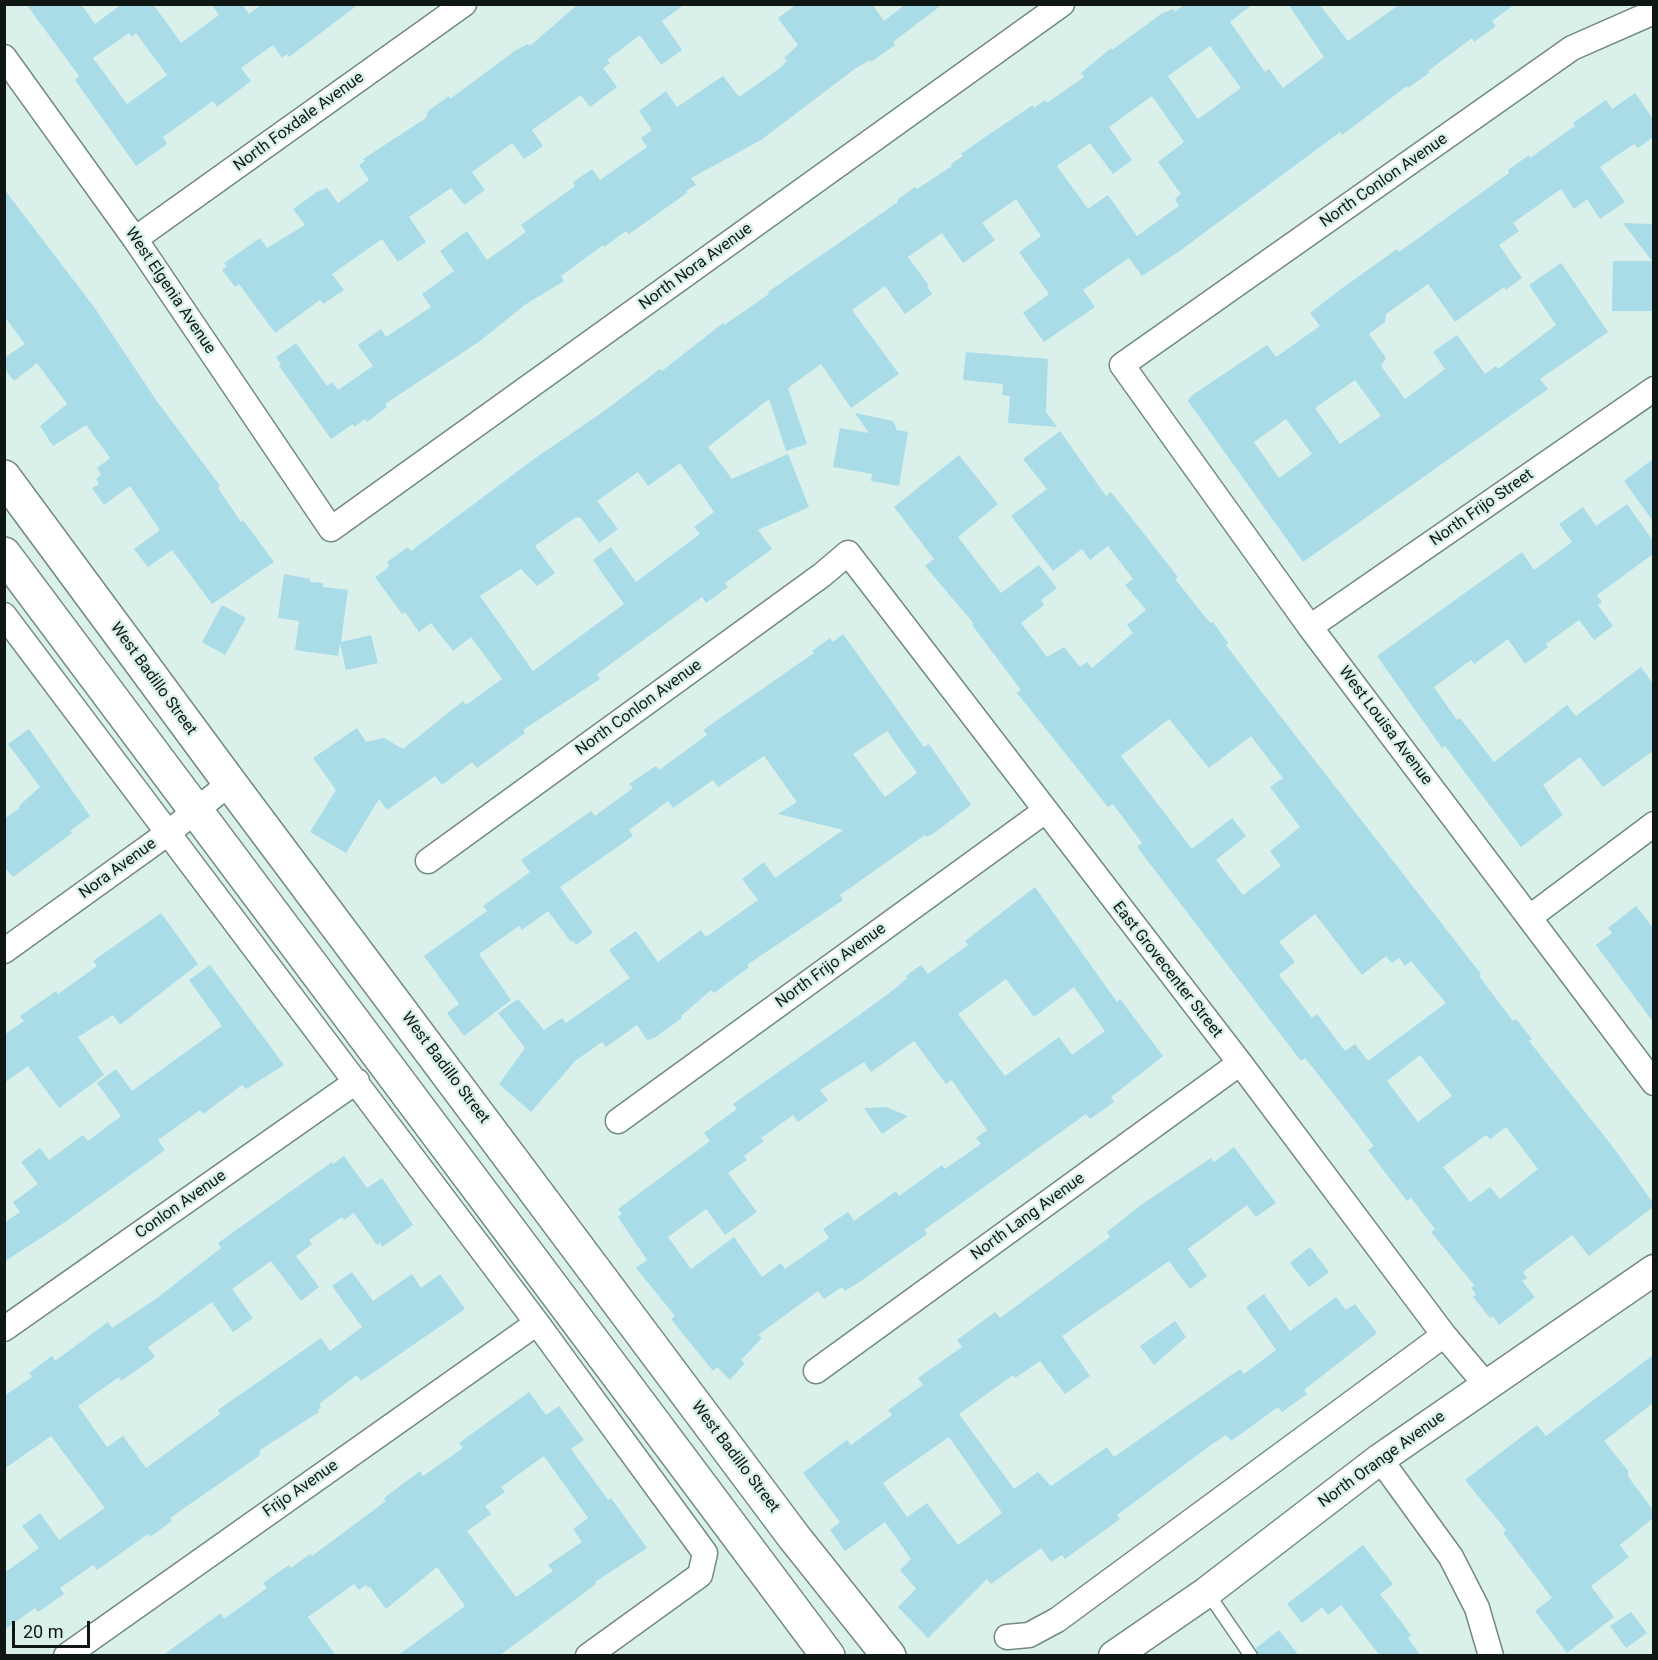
<!DOCTYPE html>
<html>
<head>
<meta charset="utf-8">
<style>
	body { margin:0 }
	#map { position:relative; width:1658px; height:1660px; overflow:hidden; background:#d9f0eb; font-family:Roboto,sans-serif }
	canvas { display:block }
	.frame { position:absolute; inset:0; border:6px solid #0f1715; pointer-events:none }
	.scale { position:absolute; left:12px; top:1621px; width:78px; height:27px; box-sizing:border-box; border:3px solid #0f1715; border-top:0; padding-left:8px; font-size:18px; line-height:21px; white-space:nowrap; color:#0f1715; -webkit-text-stroke:4px #d9f0eb; paint-order:stroke }
</style>
</head>
<body>
<div id="map">
<canvas width="1658" height="1660"></canvas>
<div class="frame"></div>
<div class="scale">20 m</div>
</div>
<script>
const ctx = document.querySelector('canvas').getContext('2d');
ctx.lineJoin = 'round';
function fill(path, color) { ctx.fillStyle = color; ctx.fill(path, 'evenodd'); }
const poly = rows => new Path2D(rows.map(r => 'M' + r).join(''));
function strokePath(path, color, width, dash) { ctx.strokeStyle = color; ctx.lineWidth = width; ctx.lineCap = dash ? 'butt' : 'round'; ctx.setLineDash(dash || []); ctx.stroke(path); }
function label(font, color, halo, rows, align = 'center') {
  ctx.font = font + ' Roboto,sans-serif'; ctx.lineWidth = 5; ctx.setLineDash([]); ctx.textBaseline = 'middle'; ctx.strokeStyle = halo; ctx.fillStyle = color; for (const [text, x, y, turn = 0] of rows) {
    ctx.save(); ctx.translate(x, y); ctx.rotate((+turn || 0) * Math.PI / 180); ctx.textAlign = isNaN(turn) ? turn : align; if (halo) ctx.strokeText(text, 0, 0); ctx.fillText(text, 0, 0); ctx.restore();
  }
}
const building = poly([
	[26,4,81,4,95,24,122,4,153,4,181,43,219,15,211,4,242,4,249,14,262,4,359,4,289,57,287,54,282,58,273,45,241,68,251,81,217,107,213,101,163,137,167,144,136,166,75,80,79,76],
	[129,33,132,37,136,33,167,75,127,104,93,58],
	[578,4,685,4,662,21,682,50,661,65,640,35,607,60,610,63,603,68,617,87,590,107,581,95,532,130,543,146,524,159,512,143,472,172,485,190,464,205,451,188,409,217,426,242,398,262,382,239,332,274,344,290,323,304,320,300,275,333,239,284,235,287,222,270,227,266,224,263,260,238,267,248,305,225,293,209,317,192,327,188,338,203,369,180,359,165,365,161,363,159,426,118,428,111,449,96,450,99,516,50,528,44,530,46],
	[797,4,872,4,884,21,906,4,943,4,893,42,895,45,871,62,870,60,856,68,761,140,691,178,696,185,686,191,687,193,629,234,626,231,604,247,603,245,561,276,564,281,526,304,480,341,385,404,387,407,367,422,365,419,354,427,353,424,331,439,279,366,281,364,276,357,296,343,327,386,332,382,338,390,373,366,358,345,381,329,386,337,431,307,422,294,454,271,440,251,467,231,487,260,526,232,521,225,575,186,573,182,592,169,600,180,647,147,641,138,652,130,639,111,666,91,677,107,723,76,739,97,780,68,787,61,784,58,798,45,778,18],
	[1185,4,1253,4,1230,22,1265,72,1269,69,1283,88,1324,57,1288,4,1319,4,1348,41,1400,4,1515,4,1492,21,1496,26,1474,42,1472,38,1428,71,1429,73,1408,88,1407,86,1342,135,1340,132,1177,253,1142,276,1129,258,1083,290,1095,307,1044,342,1023,313,1049,294,1019,252,1041,236,1016,199,982,223,995,240,963,263,942,233,908,257,929,286,927,287,932,294,905,314,885,286,852,310,899,374,851,408,821,364,788,388,807,444,786,451,769,399,708,447,732,479,788,454,809,507,758,530,772,549,725,583,728,587,706,603,702,597,597,674,600,679,523,730,525,733,477,768,472,762,442,785,435,776,387,810,379,799,346,853,310,832,336,790,313,758,357,728,366,742,384,738,403,749,463,701,466,705,502,679,471,637,453,651,431,623,419,632,405,612,402,614,375,577,387,569,389,565,387,562,408,547,411,551,534,459,600,414,660,369,662,371,723,323,724,325,756,303,769,294,768,292,898,202,897,200,915,187,917,189,952,166,951,164,963,156,961,154,985,137,1033,105,1034,108,1045,100,1047,103,1084,77,1081,73,1111,48,1112,50,1161,14,1173,9,1175,12],
	[1210,46,1241,88,1198,119,1168,76],
	[1152,96,1184,142,1158,162,1181,194,1175,199,1179,206,1137,236,1108,195,1088,209,1057,166,1090,143,1113,174,1132,160,1109,127],
	[680,463,714,512,694,527,700,534,636,582,611,547,593,560,624,604,533,671,480,596,521,569,537,586,555,573,535,546,576,517,581,518,599,543,618,529,597,501,638,472,648,486],
	[1635,93,1653,119,1653,137,1638,148,1634,144,1600,167,1625,202,1600,219,1587,199,1574,209,1561,189,1513,223,1519,231,1499,245,1522,278,1506,290,1504,287,1455,322,1428,284,1386,314,1385,322,1369,334,1386,358,1381,366,1405,399,1445,369,1433,352,1457,335,1485,374,1496,366,1498,369,1556,325,1529,285,1561,263,1608,332,1540,379,1548,389,1303,562,1188,401,1191,396,1267,345,1276,357,1320,326,1310,313,1341,289,1397,249,1399,252,1509,173,1508,170,1529,155,1530,158,1575,126,1573,123,1606,100,1612,109],
	[1355,380,1381,416,1340,444,1315,408],
	[1286,419,1312,454,1279,478,1254,442],
	[4,189,94,307,156,400,220,486,218,488,241,522,243,520,274,562,212,604,172,550,148,567,134,549,160,530,130,486,104,505,92,488,99,484,96,479,101,475,97,468,110,458,86,425,53,446,40,426,67,404,37,363,14,381,4,368,4,358,25,344,4,316],
	[1623,223,1653,224,1653,311,1612,311,1613,261,1652,261],
	[966,352,1048,359,1046,412,1057,427,1008,423,1010,396,1002,395,1003,384,963,380],
	[855,413,893,421,897,430,908,432,899,486,871,481,872,474,833,467,840,428,869,433],
	[1060,431,1106,496,1111,492,1178,577,1175,579,1210,623,1213,622,1228,643,1226,645,1260,690,1481,974,1479,976,1513,1021,1516,1019,1532,1039,1529,1041,1616,1151,1653,1203,1653,1207,1589,1256,1572,1235,1523,1272,1527,1278,1522,1281,1535,1297,1499,1325,1493,1316,1490,1318,1473,1297,1476,1294,1471,1288,1474,1285,1431,1232,1435,1229,1411,1198,1407,1201,1368,1150,1374,1146,1343,1106,1305,1058,1301,1061,1137,847,1142,843,1113,804,1108,807,1017,693,1021,690,972,625,974,624,925,566,934,559,894,507,959,455,998,504,958,537,1001,593,1039,565,1057,588,1041,600,1044,605,1021,623,1047,657,1064,647,1080,667,1087,662,1092,668,1133,633,1127,625,1146,610,1125,585,1133,579,1108,546,1090,560,1082,549,1053,571,1011,516,1047,489,1023,459],
	[1169,719,1209,768,1251,736,1283,778,1270,787,1300,827,1270,851,1281,866,1243,895,1216,860,1246,836,1232,818,1192,849,1121,756],
	[1315,914,1362,975,1386,956,1392,963,1399,958,1405,966,1411,961,1446,1003,1368,1061,1355,1044,1345,1051,1317,1014,1312,1018,1279,975,1295,962,1279,942],
	[1420,1055,1452,1096,1418,1122,1387,1081],
	[1506,1127,1538,1169,1500,1199,1490,1187,1470,1202,1443,1167,1486,1135,1490,1139],
	[1653,459,1653,521,1624,481],
	[1627,504,1653,541,1653,554,1597,595,1602,602,1598,605,1613,626,1594,640,1579,620,1546,644,1548,647,1525,664,1508,639,1474,664,1471,660,1434,687,1457,720,1460,718,1494,762,1567,705,1576,716,1641,667,1653,684,1653,751,1603,787,1580,757,1543,785,1563,815,1521,847,1445,746,1442,748,1377,656,1522,552,1534,570,1572,542,1559,524,1583,507,1596,526],
	[284,574,310,579,310,582,323,583,323,587,348,590,341,642,371,635,378,663,346,670,340,644,338,656,295,650,299,621,278,618],
	[222,605,246,618,225,655,202,642],
	[843,634,924,747,929,744,971,805,934,833,927,837,925,835,840,895,843,900,747,965,749,967,714,993,711,990,681,1016,682,1018,654,1038,647,1040,637,1025,606,1047,602,1042,575,1061,531,1112,499,1084,525,1048,498,1013,518,999,544,1030,562,1018,566,1023,630,978,609,950,636,931,658,962,701,930,706,937,758,900,742,879,764,862,775,878,843,830,778,814,797,802,764,756,718,787,713,780,673,808,668,801,629,830,633,836,560,887,593,933,576,945,573,941,571,942,548,911,522,930,519,926,479,954,511,1000,464,1036,447,1013,459,1004,424,956,487,911,483,906,530,872,521,860,591,811,595,816,633,788,629,784,656,766,659,770,707,735,703,730,814,653,812,651,830,638,833,642],
	[887,731,917,773,885,797,853,754],
	[29,729,90,816,70,831,72,833,13,877,4,867,4,819,20,808,19,806,40,787,8,744],
	[1035,887,1117,1002,1120,999,1163,1056,1111,1097,1114,1102,1090,1119,1086,1114,924,1230,927,1234,861,1281,845,1291,842,1287,824,1299,818,1291,758,1335,762,1338,741,1360,745,1363,730,1380,717,1367,713,1371,671,1319,675,1316,636,1268,647,1260,618,1217,622,1214,618,1209,710,1141,704,1133,737,1109,733,1104,858,1016,896,988,907,978,906,976,921,965,928,974,968,945,965,941],
	[1006,979,1034,1017,1074,987,1105,1031,1072,1055,1059,1037,1005,1076,958,1014],
	[914,1041,946,1084,951,1080,953,1082,987,1130,976,1138,981,1144,945,1169,942,1165,899,1196,896,1191,854,1221,848,1212,823,1229,829,1238,785,1269,781,1263,762,1277,734,1237,691,1269,668,1237,706,1209,725,1235,757,1212,728,1173,747,1160,744,1156,764,1141,761,1138,793,1115,798,1122,828,1100,820,1090,864,1062,871,1072],
	[1636,906,1653,928,1653,1022,1596,945,1612,933,1608,928],
	[161,913,198,964,120,1025,113,1015,78,1037,104,1075,59,1108,28,1066,4,1083,4,1035,24,1021,20,1016,56,991,58,994,97,966,93,961],
	[210,965,284,1065,246,1089,242,1085,203,1114,200,1110,158,1140,165,1150,65,1222,4,1262,4,1223,20,1212,13,1202,38,1184,21,1162,40,1148,49,1160,83,1135,88,1141,121,1116,97,1083,116,1069,132,1091,222,1026,189,980],
	[886,1107,908,1116,882,1134,864,1108],
	[1234,1147,1276,1203,1256,1217,1247,1205,1188,1249,1207,1276,1190,1289,1169,1261,1062,1336,1090,1376,1065,1394,1040,1361,1015,1378,1013,1375,959,1414,1014,1489,1038,1472,1051,1486,1107,1447,1114,1457,1240,1369,1244,1374,1276,1350,1246,1307,1264,1294,1290,1331,1336,1297,1346,1310,1355,1304,1377,1333,1304,1390,1307,1394,1282,1412,1278,1407,1231,1441,1226,1435,1208,1447,1117,1515,1120,1519,1065,1559,1062,1555,1051,1562,1041,1548,991,1584,987,1579,928,1638,898,1607,916,1589,900,1570,911,1559,885,1522,845,1551,830,1530,840,1522,803,1473,847,1440,851,1445,892,1415,888,1410,923,1385,918,1378,962,1347,957,1340,995,1312,1000,1318,1110,1237,1107,1232,1141,1205,1211,1158,1214,1162],
	[949,1437,1002,1513,958,1545,927,1503,907,1517,883,1483],
	[344,1156,367,1188,382,1178,413,1225,382,1247,380,1243,377,1245,354,1213,344,1220,342,1217,309,1240,312,1244,296,1256,319,1287,301,1301,271,1261,232,1289,253,1318,233,1332,212,1302,148,1347,155,1357,121,1381,119,1377,78,1406,107,1447,123,1436,146,1468,220,1414,218,1410,321,1338,330,1351,362,1327,332,1286,352,1272,373,1301,412,1274,421,1288,440,1274,465,1309,361,1381,357,1375,319,1404,321,1407,318,1410,319,1412,260,1450,259,1456,170,1518,172,1521,150,1537,148,1534,97,1570,93,1565,60,1588,64,1594,38,1612,35,1608,4,1630,4,1573,39,1548,22,1526,40,1513,59,1540,105,1508,51,1436,4,1469,4,1396,32,1377,29,1373,52,1356,55,1361,108,1322,112,1328,156,1299,221,1248,218,1243,332,1162,333,1164],
	[1310,1247,1329,1272,1309,1287,1290,1263],
	[1175,1321,1186,1337,1154,1365,1140,1346],
	[1653,1355,1653,1403,1604,1441,1629,1472,1627,1474,1632,1482,1653,1510,1653,1518,1620,1545,1629,1557,1591,1586,1614,1617,1567,1653,1535,1611,1552,1598,1503,1533,1506,1530,1465,1480,1537,1425,1546,1436],
	[529,1392,546,1415,559,1406,584,1440,571,1449,608,1500,611,1498,647,1548,595,1582,596,1584,499,1656,397,1656,465,1606,437,1567,386,1609,370,1587,368,1588,366,1585,359,1590,354,1584,308,1617,336,1656,162,1656,221,1613,224,1619,267,1588,263,1583,289,1565,291,1568,310,1554,312,1556,386,1501,384,1498,420,1471,423,1476,463,1448,459,1443],
	[544,1456,588,1518,573,1529,582,1542,548,1565,553,1571,516,1597,467,1531,491,1514,485,1506,505,1492,501,1487],
	[1363,1545,1393,1584,1380,1594,1411,1635,1408,1638,1421,1656,1380,1656,1341,1605,1328,1615,1322,1607,1302,1623,1287,1604],
	[1631,1612,1647,1633,1626,1648,1610,1626],
	[1279,1630,1299,1656,1259,1656,1256,1648]
]);
const service = poly([
	[1207,1592,1251,1656]
]);
const minor = poly([
	[1654,12,1572,48,1122,365,1310,627,1654,1083],
	[4,57,135,239,331,529,1062,4],
	[135,239,464,4],
	[4,615,537,1323,705,1553,700,1575,588,1656],
	[1310,627,1654,389],
	[428,861,822,575,848,553,1240,1063,1444,1335,1487,1386],
	[1530,917,1654,824],
	[4,951,168,833,230,783],
	[618,1121,1045,811],
	[4,1329,357,1081],
	[816,1371,1240,1063],
	[1380,1459,1451,1557,1477,1608,1491,1656],
	[1007,1637,1029,1635,1057,1620,1444,1335],
	[66,1656,537,1323]
]);
const tertiary = poly([
	[1114,1656,1207,1592,1380,1459,1654,1270]
]);
const primary = poly([
	[4,477,230,783,794,1537,889,1656],
	[4,554,828,1656]
]);
const streetNames = [
	["North Foxdale Avenue",299,122,-36],
	["North Conlon Avenue",1384,181,-35],
	["North Nora Avenue",696,267,-36],
	["West Elgenia Avenue",170,291,56],
	["North Frijo Street",1482,508,-35],
	["West Badillo Street",153,679,54],
	["North Conlon Avenue",639,708,-36],
	["West Louisa Avenue",1385,726,53],
	["Nora Avenue",118,869,-36],
	["North Frijo Avenue",831,966,-36],
	["East Grovecenter Street",1167,970,52],
	["West Badillo Street",445,1068,53],
	["Conlon Avenue",181,1205,-35],
	["North Lang Avenue",1028,1217,-36],
	["West Badillo Street",735,1457,53],
	["North Orange Avenue",1382,1460,-36],
	["Frijo Avenue",301,1489,-35]
];
fill(building, '#aadce8');
strokePath(service, '#748984', 15);
strokePath(minor, '#748984', 27);
strokePath(tertiary, '#748984', 33);
strokePath(primary, '#748984', 36);
strokePath(service, '#fff', 12);
strokePath(minor, '#fff', 24);
strokePath(tertiary, '#fff', 30);
strokePath(primary, '#fff', 33);
label('16px', '#0f1715', '#d9f0eb', streetNames);
</script>
</body>
</html>
